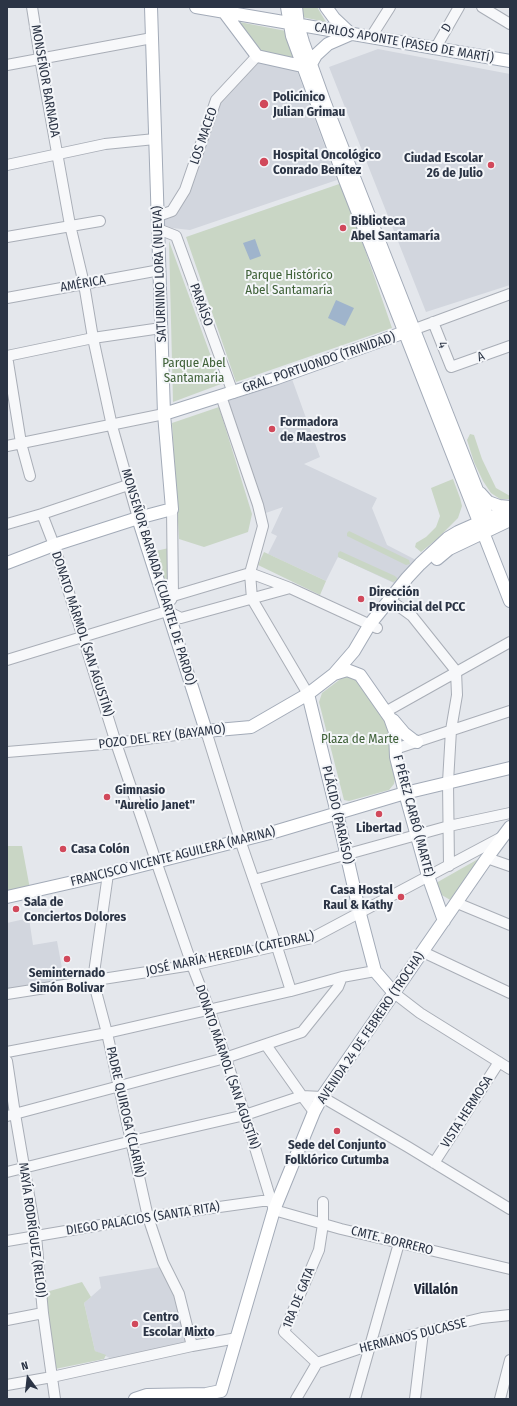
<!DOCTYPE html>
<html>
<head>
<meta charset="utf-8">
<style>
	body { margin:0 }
	#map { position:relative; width:517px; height:1406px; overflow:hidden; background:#e4e7ec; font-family:"Fira Sans Condensed",sans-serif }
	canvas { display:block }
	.frame { position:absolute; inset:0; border:8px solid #2b3445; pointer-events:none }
	.north { position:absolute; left:8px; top:1358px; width:40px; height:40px; -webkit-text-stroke:3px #f4f6f9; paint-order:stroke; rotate:345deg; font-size:11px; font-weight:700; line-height:16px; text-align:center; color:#2b3445 }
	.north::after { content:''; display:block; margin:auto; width:14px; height:18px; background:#2b3445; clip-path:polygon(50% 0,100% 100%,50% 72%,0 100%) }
</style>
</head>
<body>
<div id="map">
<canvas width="517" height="1406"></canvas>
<div class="frame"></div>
<div class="north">N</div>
</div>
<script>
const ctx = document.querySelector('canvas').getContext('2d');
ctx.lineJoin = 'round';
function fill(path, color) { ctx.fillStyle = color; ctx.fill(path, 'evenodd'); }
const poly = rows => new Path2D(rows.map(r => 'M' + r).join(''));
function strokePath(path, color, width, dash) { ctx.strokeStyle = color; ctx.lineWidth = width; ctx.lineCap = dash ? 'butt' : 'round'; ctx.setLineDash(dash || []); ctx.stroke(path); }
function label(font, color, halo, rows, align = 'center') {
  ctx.font = font + ' "Fira Sans Condensed",sans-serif'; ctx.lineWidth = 4; ctx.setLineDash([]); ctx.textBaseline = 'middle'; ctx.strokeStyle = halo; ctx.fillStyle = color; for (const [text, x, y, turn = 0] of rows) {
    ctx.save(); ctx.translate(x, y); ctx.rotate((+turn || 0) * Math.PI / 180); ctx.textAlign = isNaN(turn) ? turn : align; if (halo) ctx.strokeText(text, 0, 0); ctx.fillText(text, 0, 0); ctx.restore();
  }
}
const built = poly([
	[378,49,510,74,510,285,426,312,329,67],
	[258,62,296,68,337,180,190,230,172,228,163,225,162,218,177,213,190,189,219,102],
	[292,379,320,457,304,464,377,498,372,508,387,545,416,560,396,584,338,557,326,581,268,554,277,536,271,533,283,507,263,514,225,402],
	[29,918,33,945,57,941,64,979,7,990,7,923],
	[160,1267,176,1295,186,1344,112,1359,95,1351,84,1303,101,1288,99,1277]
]);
const green = poly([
	[302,7,317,7,326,22,302,17],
	[234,21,286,31,296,58,257,53],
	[342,183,392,328,236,382,186,237],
	[169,241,221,384,173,402],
	[219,407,252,514,248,532,204,547,179,539,172,423],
	[470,434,474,435,482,459,496,488,510,496,510,499,500,499,491,493,483,481,474,462,467,440],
	[453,479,460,498,462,506,458,518,437,539,421,552,415,547,416,543,426,537,436,527,440,516,431,488],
	[349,531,409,560,410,564,406,565,347,536,347,533],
	[169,548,169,584,163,587,151,552],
	[340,551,395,576,397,578,397,580,393,582,338,557,338,553],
	[264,552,326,581,320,595,258,565],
	[347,676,356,679,388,726,390,739,389,751,393,762,395,779,394,784,389,790,349,801,344,800,319,702,322,693,343,677],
	[7,846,22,846,30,889,7,893],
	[480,858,452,901,440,894,436,883],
	[82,1282,91,1297,84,1303,95,1351,106,1355,104,1359,55,1369,46,1292]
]);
const water = poly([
	[255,239,261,256,250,260,243,243],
	[336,300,354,308,345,326,328,318]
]);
const minor = poly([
	[32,7,40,58,70,225,84,284,93,338,112,426,138,518],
	[482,7,510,24],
	[371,37,390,7],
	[435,49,459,7],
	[7,65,152,38],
	[7,165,105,144,155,139],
	[158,216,172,211,185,190,216,100,257,56],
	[158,229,176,236,233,393],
	[7,237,100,221],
	[7,298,160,270],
	[433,322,451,367,510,346],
	[407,332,510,294],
	[7,356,93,338,161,328],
	[7,356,21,443,30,476],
	[221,396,258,505,263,526,250,573,252,599,308,694],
	[7,446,164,414],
	[42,514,54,545,116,743,156,861,192,965,209,1009,245,1115,274,1210,341,1229,510,1269],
	[7,524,42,514,128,485],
	[160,589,173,596,250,573,290,588,377,628],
	[171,600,173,596,172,509],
	[390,600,412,616,456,671,457,695,451,730,448,782,449,866],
	[7,660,167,611,181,618,290,588],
	[387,711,510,642],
	[395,749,510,711],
	[7,752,116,743,206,731,240,840,277,947,291,991],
	[487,858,510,866],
	[108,874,93,980,107,1033,148,1217,163,1262,179,1294,192,1346],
	[254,880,449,826,510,813],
	[457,903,510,925],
	[423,952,510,993],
	[394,993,420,1013,510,1069],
	[7,994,192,965,312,938,502,837],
	[266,1045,302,1096,314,1112],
	[7,1052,107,1033,291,991,342,977,375,971],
	[7,1061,15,1114,36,1236,43,1313,55,1399],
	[7,1116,225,1058,302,1032,338,987,342,977],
	[434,1163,499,1062],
	[7,1172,132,1141,245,1115,302,1096,322,1097,408,1147,510,1209],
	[7,1241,148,1217,262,1201,278,1201],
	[7,1320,43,1313],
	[317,1363,370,1345,482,1318,510,1315],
	[7,1385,52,1377,192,1346,237,1338],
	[296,1399,317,1363,284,1332,319,1250,323,1224,323,1202],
	[355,1399,399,1243],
	[415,1399,423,1332],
	[500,1399,510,1360]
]);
const major = poly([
	[196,7,510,61],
	[287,7,292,36,345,180,510,601],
	[296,7,298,25,303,42,326,106,488,518,487,526],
	[224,12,257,56,302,66],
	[311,64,316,55,328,44,351,34,334,18,326,7],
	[164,414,277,378,405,332],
	[480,493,488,502,499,506,510,507],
	[138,518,206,731,251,727,308,694,334,674,354,651,370,624,407,578,420,564,448,538,458,532,510,509],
	[437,559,449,549,510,520],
	[7,563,54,545,138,518,172,509,164,414,151,7],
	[334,674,347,670,360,675,390,718,395,732,396,757,405,793,428,876,444,921],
	[308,694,337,813,360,914,375,971,394,993],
	[393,720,404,733,413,740,417,742],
	[7,897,108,874,274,832,405,793,510,768],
	[135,1399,147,1395,206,1394,221,1391,274,1210,314,1112,322,1097,487,858,510,827]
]);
const markers = [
	[264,104,5,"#d1495b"],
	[264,162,5,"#d1495b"],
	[491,165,4,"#d1495b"],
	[343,228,4,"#d1495b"],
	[272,429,4,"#d1495b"],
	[361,599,4,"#d1495b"],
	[107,797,4,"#d1495b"],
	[379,814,4,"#d1495b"],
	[63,849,4,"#d1495b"],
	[401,897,4,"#d1495b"],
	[16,909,4,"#d1495b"],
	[67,959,4,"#d1495b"],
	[337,1131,4,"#d1495b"],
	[135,1324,4,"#d1495b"]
];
const streetNames = [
	["D",447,28,-60],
	["CARLOS APONTE (PASEO DE MARTÍ)",404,43,10],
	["MONSEÑOR BARNADA",45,81,80],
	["LOS MACEO",204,136,-71],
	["SATURNINO LORA (NUEVA)",160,274,-92],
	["AMÉRICA",83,284,-10],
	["PARAÍSO",201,305,70],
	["4",442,345,68],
	["A",481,357,-20],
	["GRAL. PORTUONDO (TRINIDAD)",319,363,-19],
	["MONSEÑOR BARNADA (CUARTEL DE PARDO)",158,577,73],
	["DONATO MÁRMOL (SAN AGUSTÍN)",82,634,72],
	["POZO DEL REY (BAYAMO)",162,737,-7],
	["PLÁCIDO (PARAÍSO)",337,815,77],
	["F PÉREZ CARBÓ (MARTE)",413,816,75],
	["FRANCISCO VICENTE AGUILERA (MARINA)",173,857,-14],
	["JOSÉ MARÍA HEREDIA (CATEDRAL)",230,954,-12],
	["AVENIDA 24 DE FEBRERO (TROCHA)",371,1028,-56],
	["DONATO MÁRMOL (SAN AGUSTÍN)",227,1067,71],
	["PADRE QUIROGA (CLARÍN)",125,1112,77],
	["VISTA HERMOSA",467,1112,-57],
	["DIEGO PALACIOS (SANTA RITA)",143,1219,-9],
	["MAYÍA RODRÍGUEZ (RELOJ)",32,1230,82],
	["CMTE. BORRERO",392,1241,14],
	["1RA DE GATA",299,1298,-68],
	["HERMANOS DUCASSE",413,1336,-14]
];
const poiNames = [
	["Policínico",273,97],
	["Julian Grimau",273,112],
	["Hospital Oncológico",273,155],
	["Conrado Benítez",273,170],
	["Ciudad Escolar",483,158,"right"],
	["26 de Julio",483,173,"right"],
	["Biblioteca",351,221],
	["Abel Santamaría",351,236],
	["Formadora",280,422],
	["de Maestros",280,437],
	["Dirección",369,592],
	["Provincial del PCC",369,607],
	["Gimnasio",115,790],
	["\"Aurelio Janet\"",115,805],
	["Libertad",379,828,"center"],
	["Casa Colón",71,849],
	["Casa Hostal",393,890,"right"],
	["Raul & Kathy",393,905,"right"],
	["Sala de",24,902],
	["Conciertos Dolores",24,917],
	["Seminternado",67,973,"center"],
	["Simón Bolivar",67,988,"center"],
	["Sede del Conjunto",337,1145,"center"],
	["Folklórico Cutumba",337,1160,"center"],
	["Centro",143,1317],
	["Escolar Mixto",143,1332]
];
const parkNames = [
	["Parque Histórico",289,275],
	["Abel Santamaría",289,290],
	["Parque Abel",194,363],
	["Santamaria",194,378],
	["Plaza de Marte",360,739]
];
const neighbourhoodNames = [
	["Villalón",436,1290]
];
fill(built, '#d2d6de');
fill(green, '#c9d6c5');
fill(water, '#9fb4cc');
strokePath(minor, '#a9aeb7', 12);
strokePath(major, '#a3abb8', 14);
strokePath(minor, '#f7f8fa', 10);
strokePath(major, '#fff', 12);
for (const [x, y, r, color] of markers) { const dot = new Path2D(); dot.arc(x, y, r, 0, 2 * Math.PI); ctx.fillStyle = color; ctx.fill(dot); strokePath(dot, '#f4f6f9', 1.5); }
label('13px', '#2b3445', '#f4f6f9', streetNames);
label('bold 13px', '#2b3445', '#f4f6f9', poiNames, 'left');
label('13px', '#3f6138', '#f4f6f9', parkNames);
label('bold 14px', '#1d2536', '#f4f6f9', neighbourhoodNames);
</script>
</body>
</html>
